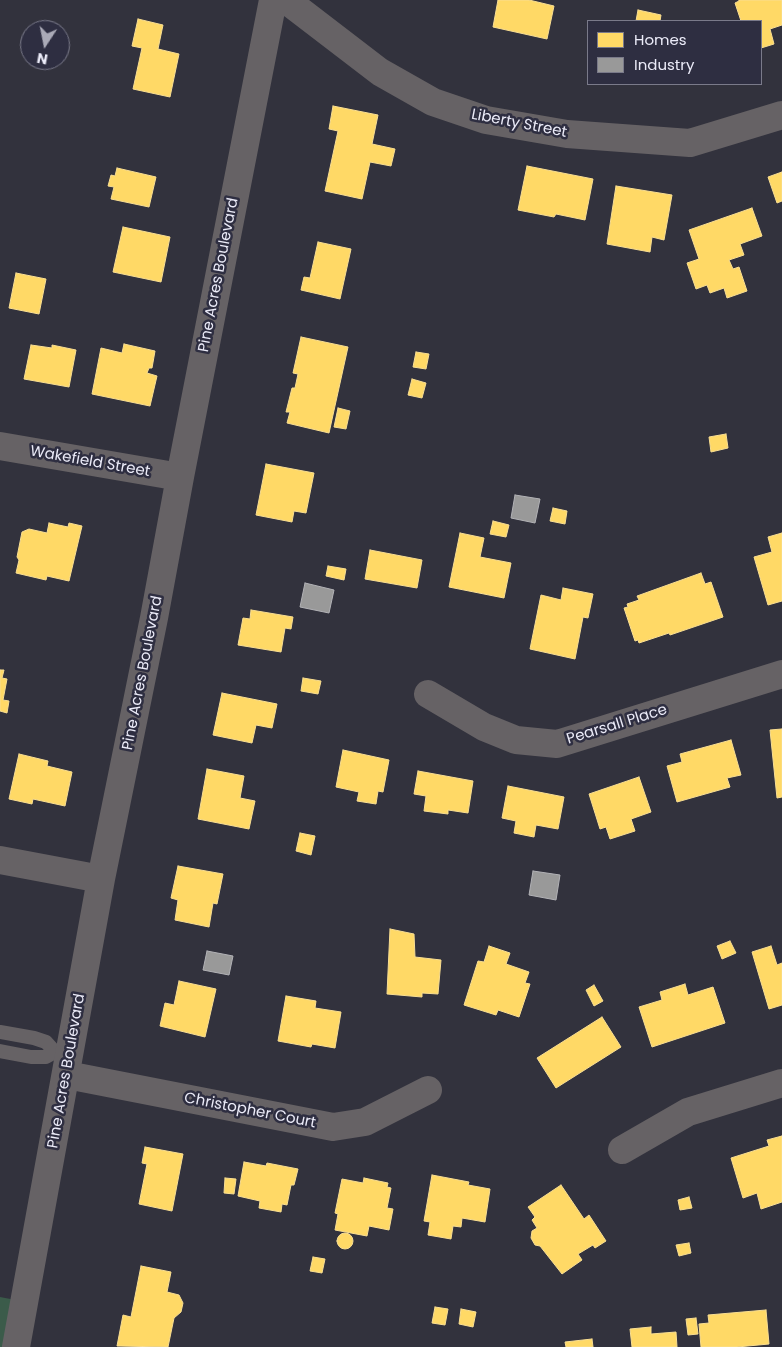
<!DOCTYPE html>
<html>
<head>
<meta charset="utf-8">
<style>
	body { margin:0 }
	#map { position:relative; width:782px; height:1347px; overflow:hidden; background:#32323d; font-family:Poppins,sans-serif }
	canvas { display:block }
	.legend { position:absolute; left:587px; top:20px; width:175px; height:65px; box-sizing:border-box; background:#2e2e41; border:1px solid #7a7a8a; margin:0; padding:6px 9px; list-style:none; font-size:15px; color:#ebebf8 }
	.legend li { display:flex; align-items:center; gap:10px; height:25px }
	.legend b { width:25px; border:1px solid #7a7a8a }
	.north { position:absolute; left:20px; top:20px; width:50px; height:50px; box-sizing:border-box; background:#2e2e41; border:1px solid #7a7a8a; border-radius:50%; rotate:191deg; font-size:14px; font-weight:700; line-height:20px; text-align:center; color:#ebebf8 }
	.north::after { content:''; display:block; margin:auto; width:18px; height:22px; background:#aaaab7; clip-path:polygon(50% 0,100% 100%,50% 72%,0 100%) }
</style>
</head>
<body>
<div id="map">
<canvas width="782" height="1347"></canvas>
<ul class="legend">
<li><b style="height:14px;background:#ffd966"></b>Homes</li>
<li><b style="height:14px;background:#999"></b>Industry</li>
</ul>
<div class="north">N</div>
</div>
<script>
const ctx = document.querySelector('canvas').getContext('2d');
ctx.lineJoin = 'round';
function fill(path, color) { ctx.fillStyle = color; ctx.fill(path, 'evenodd'); }
const poly = rows => new Path2D(rows.map(r => 'M' + r).join(''));
function strokePath(path, color, width, dash) { ctx.strokeStyle = color; ctx.lineWidth = width; ctx.lineCap = dash ? 'butt' : 'round'; ctx.setLineDash(dash || []); ctx.stroke(path); }
function label(font, color, halo, rows, align = 'center') {
  ctx.font = font + ' Poppins,sans-serif'; ctx.lineWidth = 5; ctx.setLineDash([]); ctx.textBaseline = 'middle'; ctx.strokeStyle = halo; ctx.fillStyle = color; for (const [text, x, y, turn = 0] of rows) {
    ctx.save(); ctx.translate(x, y); ctx.rotate((+turn || 0) * Math.PI / 180); ctx.textAlign = isNaN(turn) ? turn : align; if (halo) ctx.strokeText(text, 0, 0); ctx.fillText(text, 0, 0); ctx.restore();
  }
}
const green = poly([
	[0,1297,21,1301,12,1347,0,1347]
]);
const homes = poly([
	[498,0,529,0,554,6,547,39,493,27,498,0],
	[739,0,782,0,782,25,770,29,774,44,761,48,761,21,741,21,735,3,739,1,739,0],
	[638,10,661,15,660,21,636,21,638,10],
	[138,19,163,25,158,49,179,54,170,97,133,89,142,48,132,46,138,19],
	[333,106,378,115,372,144,395,149,391,166,370,162,362,199,325,191,338,131,329,129,333,106],
	[527,166,593,179,585,220,556,214,554,217,518,210,527,166],
	[117,168,156,177,149,207,111,199,114,187,108,186,111,175,115,176,117,168],
	[782,172,782,201,777,203,768,177,782,172],
	[616,186,672,195,664,240,652,237,650,252,607,244,616,186],
	[752,208,762,236,740,244,744,255,729,260,733,269,739,267,747,291,727,298,724,288,710,293,707,285,696,289,687,263,699,259,689,230,752,208],
	[123,227,170,237,161,282,113,272,123,227],
	[318,242,351,249,340,299,301,290,304,277,310,278,318,242],
	[16,273,46,279,39,314,9,308,16,273],
	[301,337,348,347,329,433,287,423,290,412,286,412,292,388,295,388,298,374,293,373,301,337],
	[124,344,155,351,152,368,149,368,147,373,157,376,150,406,92,394,101,348,122,353,124,344],
	[31,345,52,348,52,345,76,350,69,387,24,379,31,345],
	[416,352,429,354,426,369,413,367,416,352],
	[412,379,426,383,422,398,408,395,412,379],
	[338,408,350,411,346,429,334,427,338,408],
	[726,434,728,448,711,452,709,437,726,434],
	[266,464,314,473,306,513,294,511,292,522,256,515,266,464],
	[553,508,567,511,565,524,550,521,553,508],
	[493,521,509,525,506,537,490,534,493,521],
	[49,523,68,527,69,523,82,526,69,581,47,576,46,580,16,573,19,560,17,557,22,532,29,529,47,533,49,523],
	[460,533,484,538,480,557,511,563,504,598,449,587,460,533],
	[782,533,782,601,768,605,754,557,772,552,768,537,782,533],
	[370,550,422,560,417,588,365,579,370,550],
	[328,566,346,569,344,580,326,576,328,566],
	[701,573,705,584,711,582,723,617,670,635,669,633,639,643,638,640,635,641,624,608,628,607,627,604,639,600,637,596,701,573],
	[563,588,593,594,588,618,583,617,575,659,530,649,541,595,561,600,563,588],
	[251,610,293,617,291,629,285,628,281,652,238,645,243,618,250,619,251,610],
	[0,670,4,670,2,678,7,679,3,700,9,701,7,713,0,711,0,670],
	[303,678,321,681,318,694,301,691,303,678],
	[222,693,277,704,272,728,256,725,252,743,213,735,222,693],
	[782,729,782,797,777,798,770,730,782,729],
	[731,740,741,775,727,778,730,787,677,802,667,766,682,762,680,754,731,740],
	[343,750,389,760,383,792,378,791,376,804,357,801,359,792,336,787,343,750],
	[19,754,48,761,47,766,72,772,65,806,33,799,32,804,9,799,19,754],
	[207,769,244,776,240,798,255,801,249,829,198,819,207,769],
	[418,771,473,781,468,813,448,810,448,814,424,811,426,796,414,794,418,771],
	[639,777,651,812,631,819,635,831,610,839,606,827,600,829,589,794,639,777],
	[508,786,564,797,558,829,536,825,534,837,514,833,516,821,502,818,508,786],
	[300,833,315,836,311,855,296,851,300,833],
	[178,866,223,874,217,904,213,903,209,927,175,920,178,900,171,898,178,866],
	[390,929,414,934,415,957,441,960,438,994,422,993,422,997,387,994,390,929],
	[730,941,736,953,722,959,717,946,730,941],
	[489,946,510,953,506,964,529,972,525,983,530,984,519,1017,498,1010,496,1015,464,1005,478,961,484,962,489,946],
	[771,946,777,965,782,963,782,1005,769,1009,752,952,771,946],
	[179,981,216,989,205,1037,160,1026,165,1003,174,1005,179,981],
	[685,984,688,995,713,987,725,1023,652,1047,639,1007,662,1000,660,992,685,984],
	[594,985,603,1001,594,1006,586,990,594,985],
	[286,996,316,1001,315,1008,341,1012,335,1048,312,1044,311,1047,278,1041,286,996],
	[602,1017,621,1047,556,1088,537,1058,602,1017],
	[782,1136,782,1202,761,1209,757,1193,743,1198,731,1158,769,1146,767,1140,782,1136],
	[145,1147,183,1154,172,1211,139,1204,147,1164,142,1163,145,1147],
	[244,1162,266,1166,267,1163,298,1169,294,1185,291,1185,287,1205,282,1204,281,1212,259,1208,260,1201,238,1196,244,1162],
	[432,1175,469,1182,468,1185,490,1189,485,1222,462,1218,461,1227,453,1226,451,1239,428,1235,430,1222,424,1221,432,1175],
	[225,1178,236,1179,234,1194,224,1193,225,1178],
	[364,1178,388,1183,387,1187,391,1188,387,1208,393,1209,389,1230,369,1226,367,1236,335,1230,338,1214,335,1213,342,1179,363,1183,364,1178],
	[561,1185,584,1219,589,1215,606,1241,595,1248,593,1245,578,1254,582,1260,562,1274,540,1246,535,1245,531,1238,532,1231,537,1228,532,1220,535,1217,528,1207,561,1185],
	[689,1197,692,1208,680,1210,678,1200,689,1197],
	'337 1241a8 8 0 1 1 16 0a8 8 0 1 1-16 0Z',
	[689,1243,691,1253,679,1256,676,1245,689,1243],
	[313,1257,325,1259,322,1273,310,1271,313,1257],
	[141,1266,171,1272,167,1292,179,1295,183,1303,181,1312,174,1318,168,1347,117,1346,123,1315,131,1317,141,1266],
	[435,1307,448,1309,445,1325,432,1323,435,1307],
	[461,1309,476,1312,473,1327,459,1324,461,1309],
	[766,1310,769,1344,737,1347,701,1347,699,1324,709,1323,708,1315,766,1310],
	[696,1318,698,1334,688,1335,686,1319,696,1318],
	[651,1327,651,1334,676,1332,677,1347,632,1347,630,1329,651,1327],
	[592,1339,593,1347,566,1347,565,1342,592,1339]
]);
const industry = poly([
	[515,495,540,499,535,523,511,518,515,495],
	[305,583,334,590,329,613,300,607,305,583],
	[533,871,560,875,556,900,529,895,533,871],
	[207,951,233,956,229,975,203,970,207,951]
]);
const lane = poly([
	[0,1032,34,1038,46,1042,55,1052],
	[0,1051,31,1057,46,1057,55,1052,70,1055]
]);
const street = poly([
	[286,0,380,72,433,102,486,120,567,134,690,143,782,115],
	[0,446,180,477],
	[428,694,484,727,516,740,557,744,782,674],
	[0,860,101,879],
	[67,1075,333,1127,365,1122,428,1090],
	[622,1150,688,1112,782,1083],
	[16,1347,101,879,154,618,180,477,273,0]
]);
const streetNames = [
	["Liberty Street",519,124,11],
	["Pine Acres Boulevard",219,275,-79],
	["Wakefield Street",90,462,10],
	["Pine Acres Boulevard",143,673,-79],
	["Pearsall Place",617,725,-17],
	["Pine Acres Boulevard",67,1071,-80],
	["Christopher Court",250,1111,11]
];
fill(green, '#3b5b4a');
fill(homes, '#ffd966');
strokePath(homes, '#f9de92', 1);
fill(industry, '#999');
strokePath(industry, '#b2b2b6', 1);
strokePath(lane, '#666265', 14);
strokePath(street, '#666265', 28);
label('15px', '#ebebf8', '#2e2e41', streetNames);
</script>
</body>
</html>
